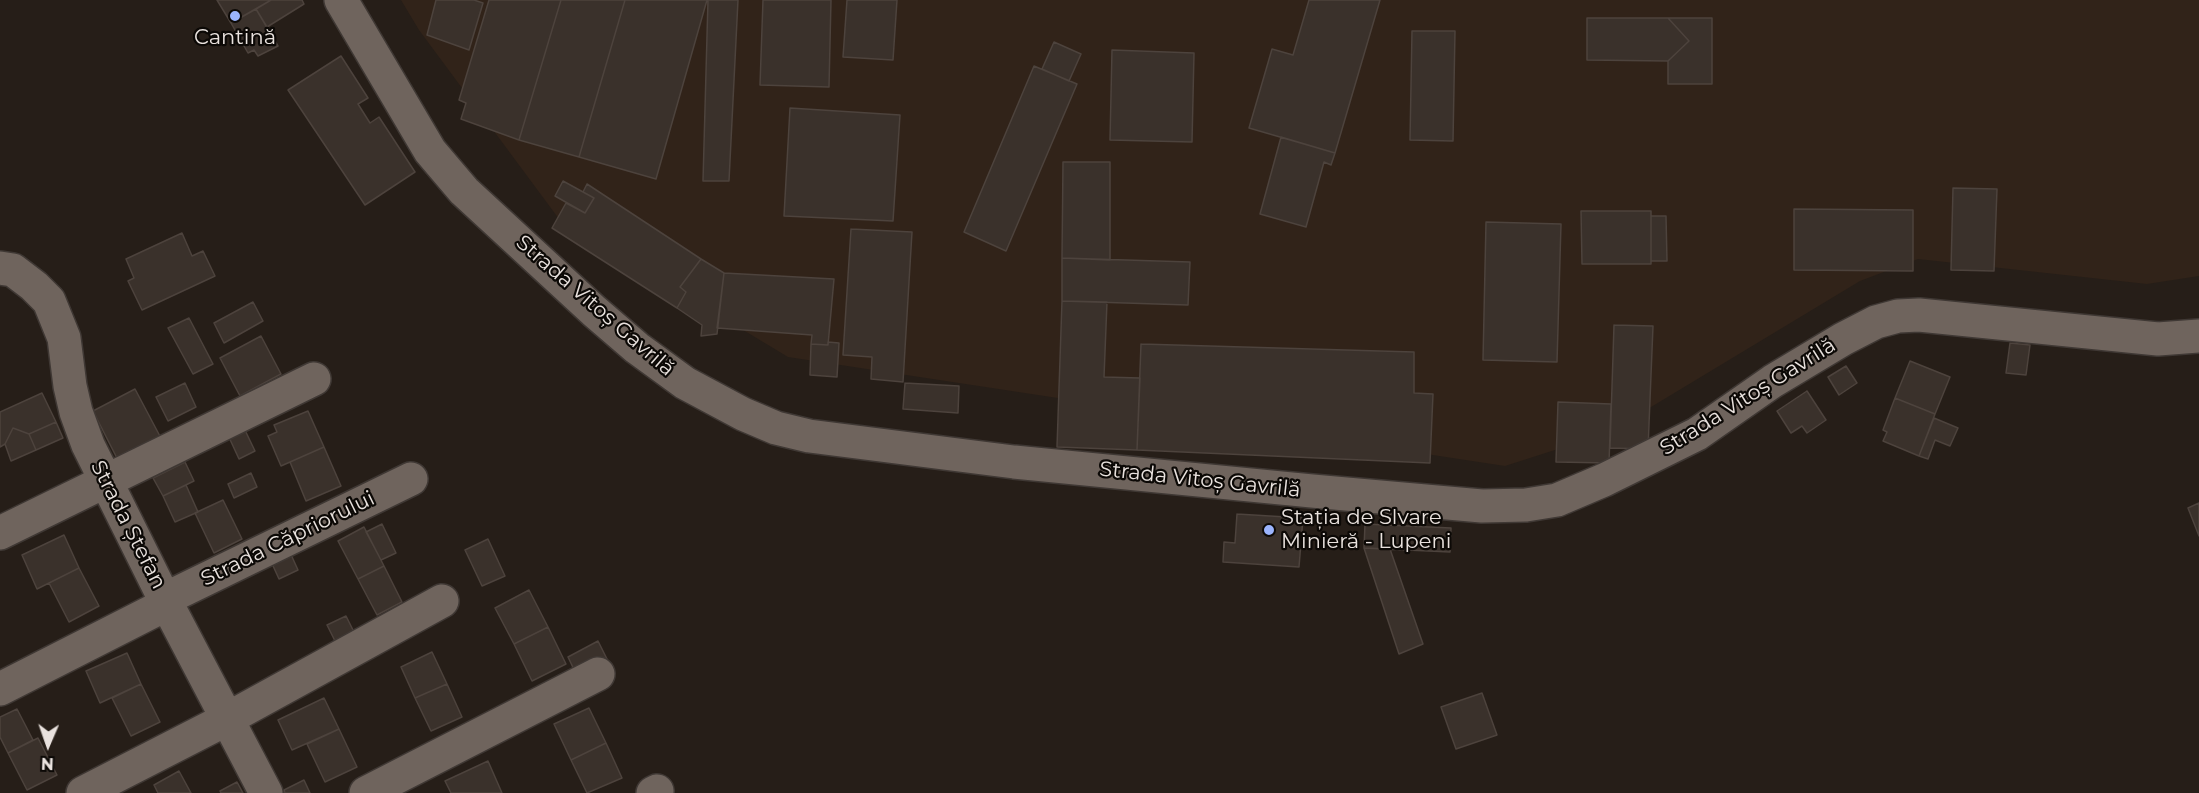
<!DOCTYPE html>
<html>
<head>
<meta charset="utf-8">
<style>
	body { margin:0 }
	#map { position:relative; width:2199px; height:793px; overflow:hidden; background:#261e18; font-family:Montserrat,sans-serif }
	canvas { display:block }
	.north { position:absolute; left:18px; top:715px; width:60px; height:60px; -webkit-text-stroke:4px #0c0906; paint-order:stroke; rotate:182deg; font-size:16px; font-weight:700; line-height:24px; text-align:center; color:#e9e2de }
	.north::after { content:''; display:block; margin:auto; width:21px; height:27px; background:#e9e2de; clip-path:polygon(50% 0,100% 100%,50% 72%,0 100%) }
</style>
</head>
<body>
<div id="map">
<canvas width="2199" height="793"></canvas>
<div class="north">N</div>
</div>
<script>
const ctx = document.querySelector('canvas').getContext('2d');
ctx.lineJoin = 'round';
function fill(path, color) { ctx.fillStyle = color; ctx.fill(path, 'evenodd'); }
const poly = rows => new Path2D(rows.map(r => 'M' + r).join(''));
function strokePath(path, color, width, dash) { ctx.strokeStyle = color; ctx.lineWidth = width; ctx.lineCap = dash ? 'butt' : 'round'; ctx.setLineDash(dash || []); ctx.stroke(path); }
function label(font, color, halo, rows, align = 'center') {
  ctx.font = font + ' Montserrat,sans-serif'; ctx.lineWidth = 4.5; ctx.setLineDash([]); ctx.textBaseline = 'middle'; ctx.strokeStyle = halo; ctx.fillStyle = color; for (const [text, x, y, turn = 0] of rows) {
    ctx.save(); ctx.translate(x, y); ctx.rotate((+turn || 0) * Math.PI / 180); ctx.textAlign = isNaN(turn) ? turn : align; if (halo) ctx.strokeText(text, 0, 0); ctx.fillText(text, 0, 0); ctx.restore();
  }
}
const built = poly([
	[401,0,2199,0,2199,276,2147,284,1918,259,1860,281,1608,433,1505,466,788,357,559,219,419,30]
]);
const building = poly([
	[217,0,271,0,231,23,217,0],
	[271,0,302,0,304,4,267,27,256,9,271,0],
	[436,0,474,0,483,3,469,50,427,35,436,0],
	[489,0,561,0,519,140,461,119,466,103,459,100,489,0],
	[561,0,625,0,579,157,519,140,561,0],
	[625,0,707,0,656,179,579,157,625,0],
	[708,0,738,0,729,181,703,181,708,0],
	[763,0,831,0,829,87,760,85,763,0],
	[847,0,897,0,893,60,843,57,847,0],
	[1309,0,1380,0,1335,153,1249,128,1272,49,1293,55,1309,0],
	[256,9,278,46,258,56,254,50,248,53,231,23,256,9],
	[1587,18,1668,18,1689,41,1668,61,1587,60,1587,18],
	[1668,18,1712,18,1712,84,1668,84,1668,61,1689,41,1668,18],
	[1412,31,1455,31,1453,141,1410,140,1412,31],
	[1054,42,1081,54,1069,81,1042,69,1054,42],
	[1112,50,1194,53,1192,142,1110,140,1112,50],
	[341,56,368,98,358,104,370,123,379,117,415,172,365,205,288,90,341,56],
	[1034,66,1077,84,1006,251,964,232,1034,66],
	[790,108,900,115,893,221,784,216,790,108],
	[1281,137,1335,153,1331,165,1324,162,1306,227,1260,214,1281,137],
	[1063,162,1110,162,1110,260,1062,258,1063,162],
	[563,181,594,198,585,213,555,196,563,181],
	[587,184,701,259,680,287,686,292,677,308,552,228,566,203,585,213,594,198,583,192,587,184],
	[1953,188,1997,189,1994,271,1951,270,1953,188],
	[1794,209,1913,210,1913,271,1794,270,1794,209],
	[1581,211,1651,211,1651,264,1582,264,1581,211],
	[1651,216,1666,216,1667,261,1651,261,1651,216],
	[1486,222,1561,224,1557,362,1483,360,1486,222],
	[851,229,912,232,903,382,871,379,872,357,843,355,851,229],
	[182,233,192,256,203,251,215,276,142,310,128,281,134,278,126,259,182,233],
	[1062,258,1190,262,1188,305,1062,301,1062,258],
	[701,259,724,273,717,334,701,336,702,325,677,308,686,292,680,287,701,259],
	[724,273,834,279,828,345,811,344,812,335,717,328,724,273],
	[1062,301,1107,302,1104,377,1140,378,1137,450,1057,447,1062,301],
	[253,302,263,321,224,343,214,323,253,302],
	[189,318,213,364,193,374,168,328,189,318],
	[1614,325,1653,326,1648,449,1610,448,1614,325],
	[261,336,281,374,240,396,220,358,261,336],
	[828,342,839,343,837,377,810,375,811,344,828,345,828,342],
	[2010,343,2030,345,2026,375,2006,373,2010,343],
	[1141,344,1414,352,1414,393,1433,394,1430,463,1137,450,1141,344],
	[1910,361,1950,377,1935,414,1895,398,1910,361],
	[1846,366,1857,383,1839,395,1828,377,1846,366],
	[185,383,196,407,168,421,156,397,185,383],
	[905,383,959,386,958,413,903,409,905,383],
	[135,389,162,440,123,470,93,411,135,389],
	[1807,391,1826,420,1807,433,1802,426,1791,433,1777,411,1807,391],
	[42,393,56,422,29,434,13,428,5,444,0,447,0,412,42,393],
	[1895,398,1935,414,1919,456,1883,441,1887,432,1883,430,1895,398],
	[1558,402,1611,404,1609,463,1556,462,1558,402],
	[308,411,324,447,281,466,268,436,277,432,274,425,308,411],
	[1934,418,1958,428,1950,446,1935,440,1928,459,1919,456,1934,418],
	[56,422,63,438,36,450,29,434,56,422],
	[243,426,255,451,239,459,227,433,243,426],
	[13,428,29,434,36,450,11,461,5,444,13,428],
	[324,447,341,486,306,501,290,462,324,447],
	[185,462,194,481,163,496,153,478,185,462],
	[251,473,257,487,234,498,228,484,251,473],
	[186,485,198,512,175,522,163,496,186,485],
	[223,500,242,539,214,553,195,513,223,500],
	[2199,503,2199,536,2188,508,2199,503],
	[1237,514,1303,518,1299,567,1223,562,1224,542,1235,543,1237,514],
	[382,524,396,553,381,560,366,532,382,524],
	[1365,524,1451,528,1450,552,1364,548,1365,524],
	[364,527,384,566,358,579,338,541,364,527],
	[64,535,79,568,37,589,22,555,64,535],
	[488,539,505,576,482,586,465,550,488,539],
	[288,548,298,570,279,579,269,557,288,548],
	[1364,548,1390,549,1423,644,1399,654,1364,548],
	[384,566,402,602,377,615,358,579,384,566],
	[79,568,99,606,69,622,49,583,79,568],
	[529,590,548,627,514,644,495,608,529,590],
	[346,616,357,638,338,647,327,625,346,616],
	[548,627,566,664,532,681,514,644,548,627],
	[598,641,608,661,577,676,568,657,598,641],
	[432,652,447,684,415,698,401,667,432,652],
	[127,653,141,684,100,703,86,671,127,653],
	[141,684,160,722,131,736,112,698,141,684],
	[447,684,462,717,431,731,415,698,447,684],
	[1482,693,1497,735,1456,749,1441,707,1482,693],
	[324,698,339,729,292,750,278,720,324,698],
	[589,708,606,743,571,760,554,724,589,708],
	[17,709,33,740,8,753,0,737,0,717,17,709],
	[339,729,357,767,325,782,307,744,339,729],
	[38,738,57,775,27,790,8,753,38,738],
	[606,743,622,778,587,793,571,760,606,743],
	[488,761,502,793,451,793,445,781,488,761],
	[179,771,191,793,158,793,154,785,179,771],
	[304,780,310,793,285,793,284,790,304,780],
	[237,782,243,793,221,793,220,791,237,782]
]);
const minor = poly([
	[341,0,430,151,464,191,594,311,637,348,685,383,743,414,776,428,809,436,1014,462,1312,491,1482,506,1526,505,1557,500,1604,480,1697,434,1773,381,1843,339,1876,322,1898,316,1919,315,2158,339,2199,336],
	[0,268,13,270,34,286,49,301,64,338,70,386,76,412,88,445,167,604,266,793],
	[0,533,314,379],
	[165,599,411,479],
	[0,689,167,604],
	[83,793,227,719,442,601],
	[366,793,598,674],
	[653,793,657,791]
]);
const markers = [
	[235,16,6,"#9bb4fd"],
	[1269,530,6,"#9bb4fd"]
];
const poiNames = [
	["Cantină",235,38],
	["Stația de Slvare",1281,518,"left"],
	["Minieră - Lupeni",1281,542,"left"]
];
const streetNames = [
	["Strada Vitoș Gavrilă",595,306,41],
	["Strada Vitoș Gavrilă",1748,397,-32],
	["Strada Vitoș Gavrilă",1200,480,6],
	["Strada Ștefan",128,525,63],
	["Strada Căpriorului",288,539,-26]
];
fill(built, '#312319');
fill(building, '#3a312b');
strokePath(building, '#4d433d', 1.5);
strokePath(minor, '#3f3834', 36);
strokePath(minor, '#6f645d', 33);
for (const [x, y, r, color] of markers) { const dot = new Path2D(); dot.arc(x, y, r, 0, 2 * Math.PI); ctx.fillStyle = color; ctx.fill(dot); strokePath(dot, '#0c0906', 2); }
label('21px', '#e9e2de', '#0c0906', poiNames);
label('21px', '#e9e2de', '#0c0906', streetNames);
</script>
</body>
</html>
